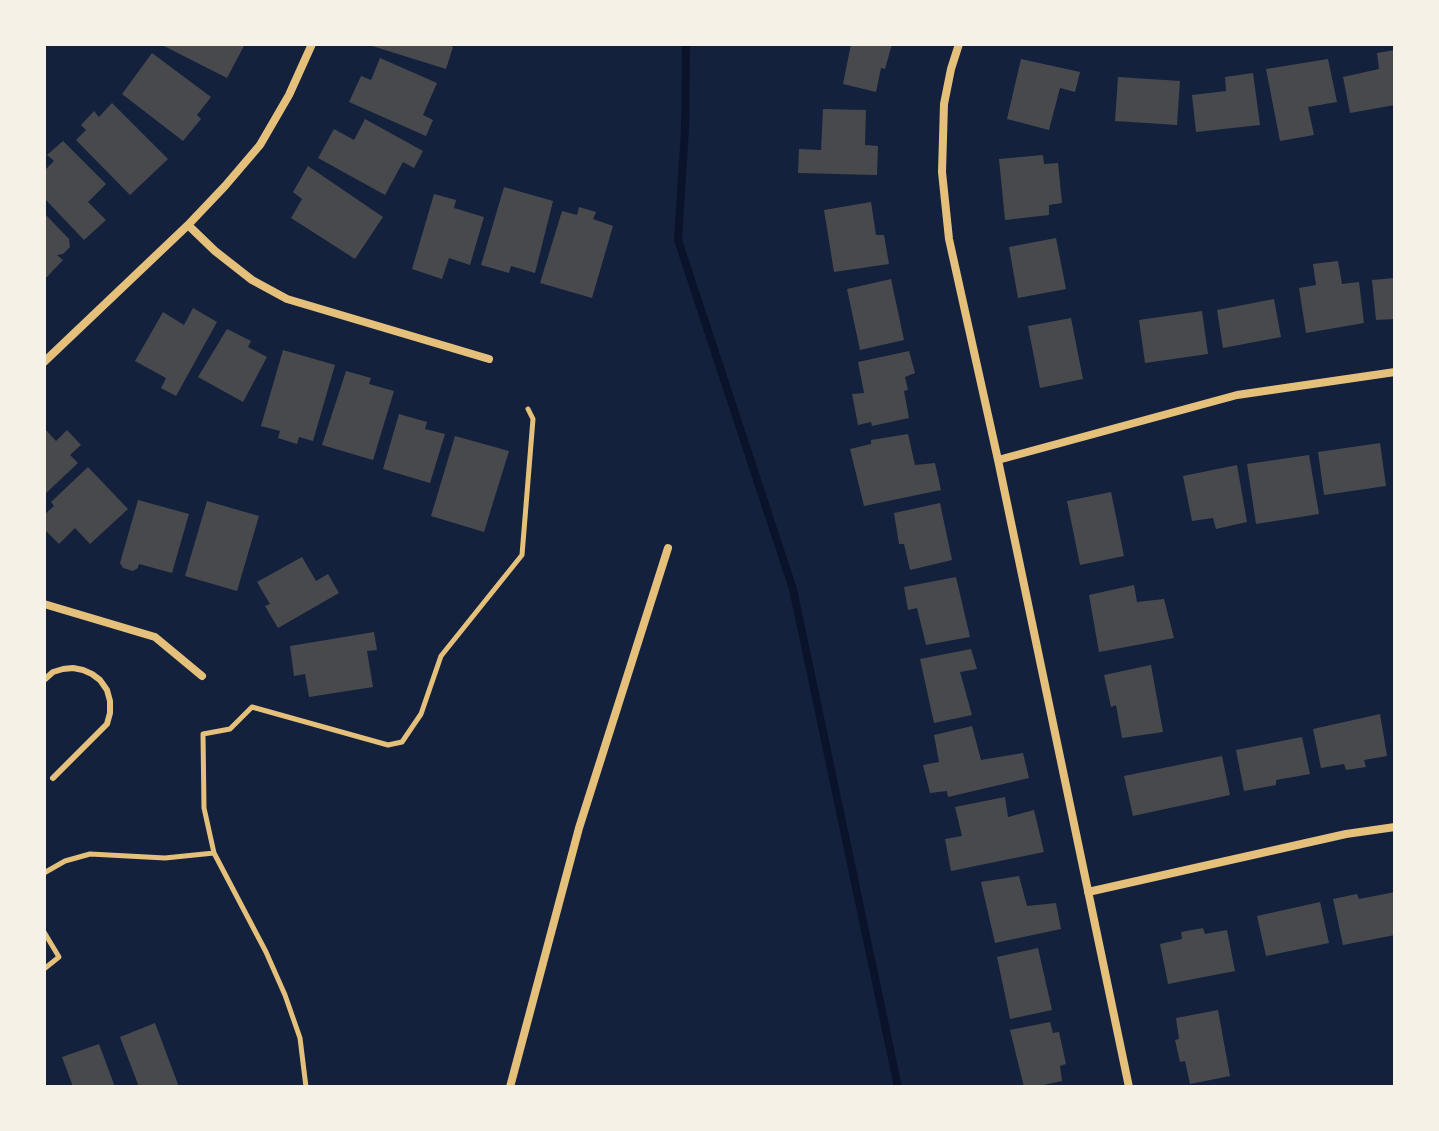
<!DOCTYPE html>
<html>
<head>
<meta charset="utf-8">
<style>
	body { margin:0 }
	#map { position:relative; width:1439px; height:1131px; overflow:hidden; background:#14213d; font-family:Roboto,sans-serif }
	canvas { display:block }
	.frame { position:absolute; inset:0; border:46px solid #f6f1e7; pointer-events:none }
</style>
</head>
<body>
<div id="map">
<canvas width="1439" height="1131"></canvas>
<div class="frame"></div>
</div>
<script>
const ctx = document.querySelector('canvas').getContext('2d');
ctx.lineJoin = 'round';
const poly = rows => new Path2D(rows.map(r => 'M' + r).join(''));
function strokePath(path, color, width, dash) { ctx.strokeStyle = color; ctx.lineWidth = width; ctx.lineCap = dash ? 'butt' : 'round'; ctx.setLineDash(dash || []); ctx.stroke(path); }
function fill(path, color) { ctx.fillStyle = color; ctx.fill(path, 'evenodd'); }
const stream = poly([
	[686,44,685,129,678,240,793,589,898,1087]
]);
const building = poly([
	[160,44,245,44,227,78],
	[448,44,453,47,446,69,369,45],
	[851,44,892,44,885,69,881,68,876,92,843,84],
	[1395,50,1395,105,1350,113,1343,77,1379,69,1377,53],
	[152,53,211,97,197,115,201,119,183,141,122,94],
	[380,58,437,83,423,115,433,120,426,136,349,102,361,76,371,80],
	[1021,59,1080,72,1075,92,1060,88,1049,130,1007,119],
	[1328,59,1337,102,1308,107,1314,135,1280,141,1266,69],
	[1253,73,1260,125,1196,132,1192,95,1226,91,1225,77],
	[1118,77,1180,81,1177,125,1115,121],
	[112,103,168,159,130,195,76,140,86,130,81,125,94,111,99,117],
	[823,109,866,110,865,145,878,146,877,175,798,173,799,149,821,150],
	[365,119,423,151,414,168,403,162,385,195,318,158,334,129,354,140],
	[63,141,106,184,88,202,106,220,84,240,44,198,44,171,54,161,47,155],
	[1043,155,1044,164,1058,163,1062,203,1049,205,1049,215,1005,220,999,159],
	[308,166,383,217,355,259,291,218,302,199,293,192],
	[504,187,553,201,535,273,511,266,509,273,481,265],
	[434,194,456,200,454,208,484,217,470,265,449,258,442,279,412,269],
	[871,202,876,235,884,235,889,264,834,272,824,210],
	[579,207,596,212,593,219,613,226,592,298,540,283,562,211,577,215],
	[44,213,69,239,70,247,63,254,57,255,63,260,44,280],
	[1056,238,1066,289,1018,298,1009,247],
	[1338,261,1342,284,1359,282,1364,323,1306,333,1299,288,1316,285,1313,264],
	[1395,278,1395,319,1376,320,1372,280],
	[891,279,904,340,860,350,847,289],
	[1274,299,1281,337,1223,348,1217,310],
	[193,308,217,322,176,396,161,388,166,378,135,361,163,312,184,325],
	[1202,311,1208,354,1145,363,1139,320],
	[1071,318,1083,379,1040,388,1028,326],
	[227,329,251,341,248,347,267,357,243,402,198,377],
	[283,350,335,365,313,441,299,437,297,444,278,438,280,431,261,426],
	[909,351,915,373,905,377,908,390,904,391,909,418,872,426,871,422,858,425,852,394,864,393,858,362],
	[346,371,371,378,369,384,394,391,373,460,322,445],
	[399,414,427,422,425,429,445,434,430,483,383,469],
	[44,428,56,441,67,430,81,445,70,455,78,463,44,495],
	[908,434,915,465,935,463,941,490,864,506,850,449,871,444,871,440],
	[455,436,509,451,484,532,431,516],
	[1380,443,1386,486,1324,495,1318,452],
	[1309,455,1319,514,1256,524,1247,464],
	[1237,465,1247,522,1216,529,1213,518,1192,521,1183,476],
	[88,467,128,509,90,544,75,528,59,544,44,529,44,515,54,506,51,502],
	[1111,492,1124,556,1080,565,1067,501],
	[138,500,189,514,172,573,139,564,138,568,133,571,123,568,120,563],
	[207,501,259,516,237,591,185,576],
	[940,503,952,560,910,570,904,544,899,544,894,513],
	[302,557,316,581,328,574,339,593,278,628,265,606,270,604,257,582],
	[956,577,970,637,926,645,917,608,908,610,904,587],
	[1134,585,1137,602,1164,599,1174,638,1099,652,1089,595],
	[374,632,377,650,367,651,373,687,309,697,305,674,294,676,290,646],
	[971,649,977,669,960,672,972,715,934,723,920,659],
	[1151,665,1163,732,1122,738,1116,705,1111,707,1104,675],
	[1380,714,1387,756,1364,760,1366,767,1346,770,1344,764,1321,768,1313,729],
	[972,726,981,760,1023,753,1029,778,948,797,947,791,930,793,923,765,939,762,934,735],
	[1302,737,1310,774,1276,780,1276,785,1244,791,1236,750],
	[1222,756,1230,795,1133,816,1124,776],
	[1005,797,1008,817,1034,810,1044,852,951,871,945,839,962,836,955,807],
	[1019,876,1027,906,1056,903,1061,929,995,943,981,882],
	[1395,892,1395,935,1343,945,1333,899,1357,894,1359,899],
	[1320,902,1329,943,1266,956,1257,916],
	[1203,928,1205,934,1227,930,1235,971,1168,984,1160,944,1182,939,1181,932],
	[1038,948,1052,1010,1010,1019,997,957],
	[1218,1010,1230,1076,1190,1084,1185,1061,1180,1062,1175,1040,1179,1039,1176,1018],
	[1050,1022,1053,1033,1059,1032,1066,1064,1060,1066,1062,1081,1034,1087,1024,1087,1010,1030],
	[155,1023,179,1087,139,1087,120,1037],
	[99,1044,115,1087,73,1087,62,1057]
]);
const path = poly([
	[44,873,65,861,90,854,165,858,214,853],
	[44,932,59,957,44,969],
	[306,1087,300,1038,285,995,266,952,214,853,204,808,203,734,230,729,252,707,388,745,402,742,421,714,441,656,522,555,533,419,528,409]
]);
const service = poly([
	[44,680,53,672,63,669,73,668,83,670,92,674,100,680,107,690,110,701,110,713,107,724,53,778]
]);
const minor = poly([
	[959,44,951,69,944,104,942,172,949,239,998,460,1129,1087],
	[188,225,215,251,252,280,287,299,489,359],
	[44,362,188,225,225,186,260,145,289,95,312,44],
	[998,460,1237,395,1395,372],
	[44,604,155,637,202,676],
	[1088,892,1346,834,1395,827],
	[510,1087,579,828,668,548]
]);
strokePath(stream, '#0b132b', 8);
fill(building, '#48494c');
strokePath(path, '#e5c07b', 5);
strokePath(service, '#e5c07b', 6);
strokePath(minor, '#e5c07b', 8);
</script>
</body>
</html>
